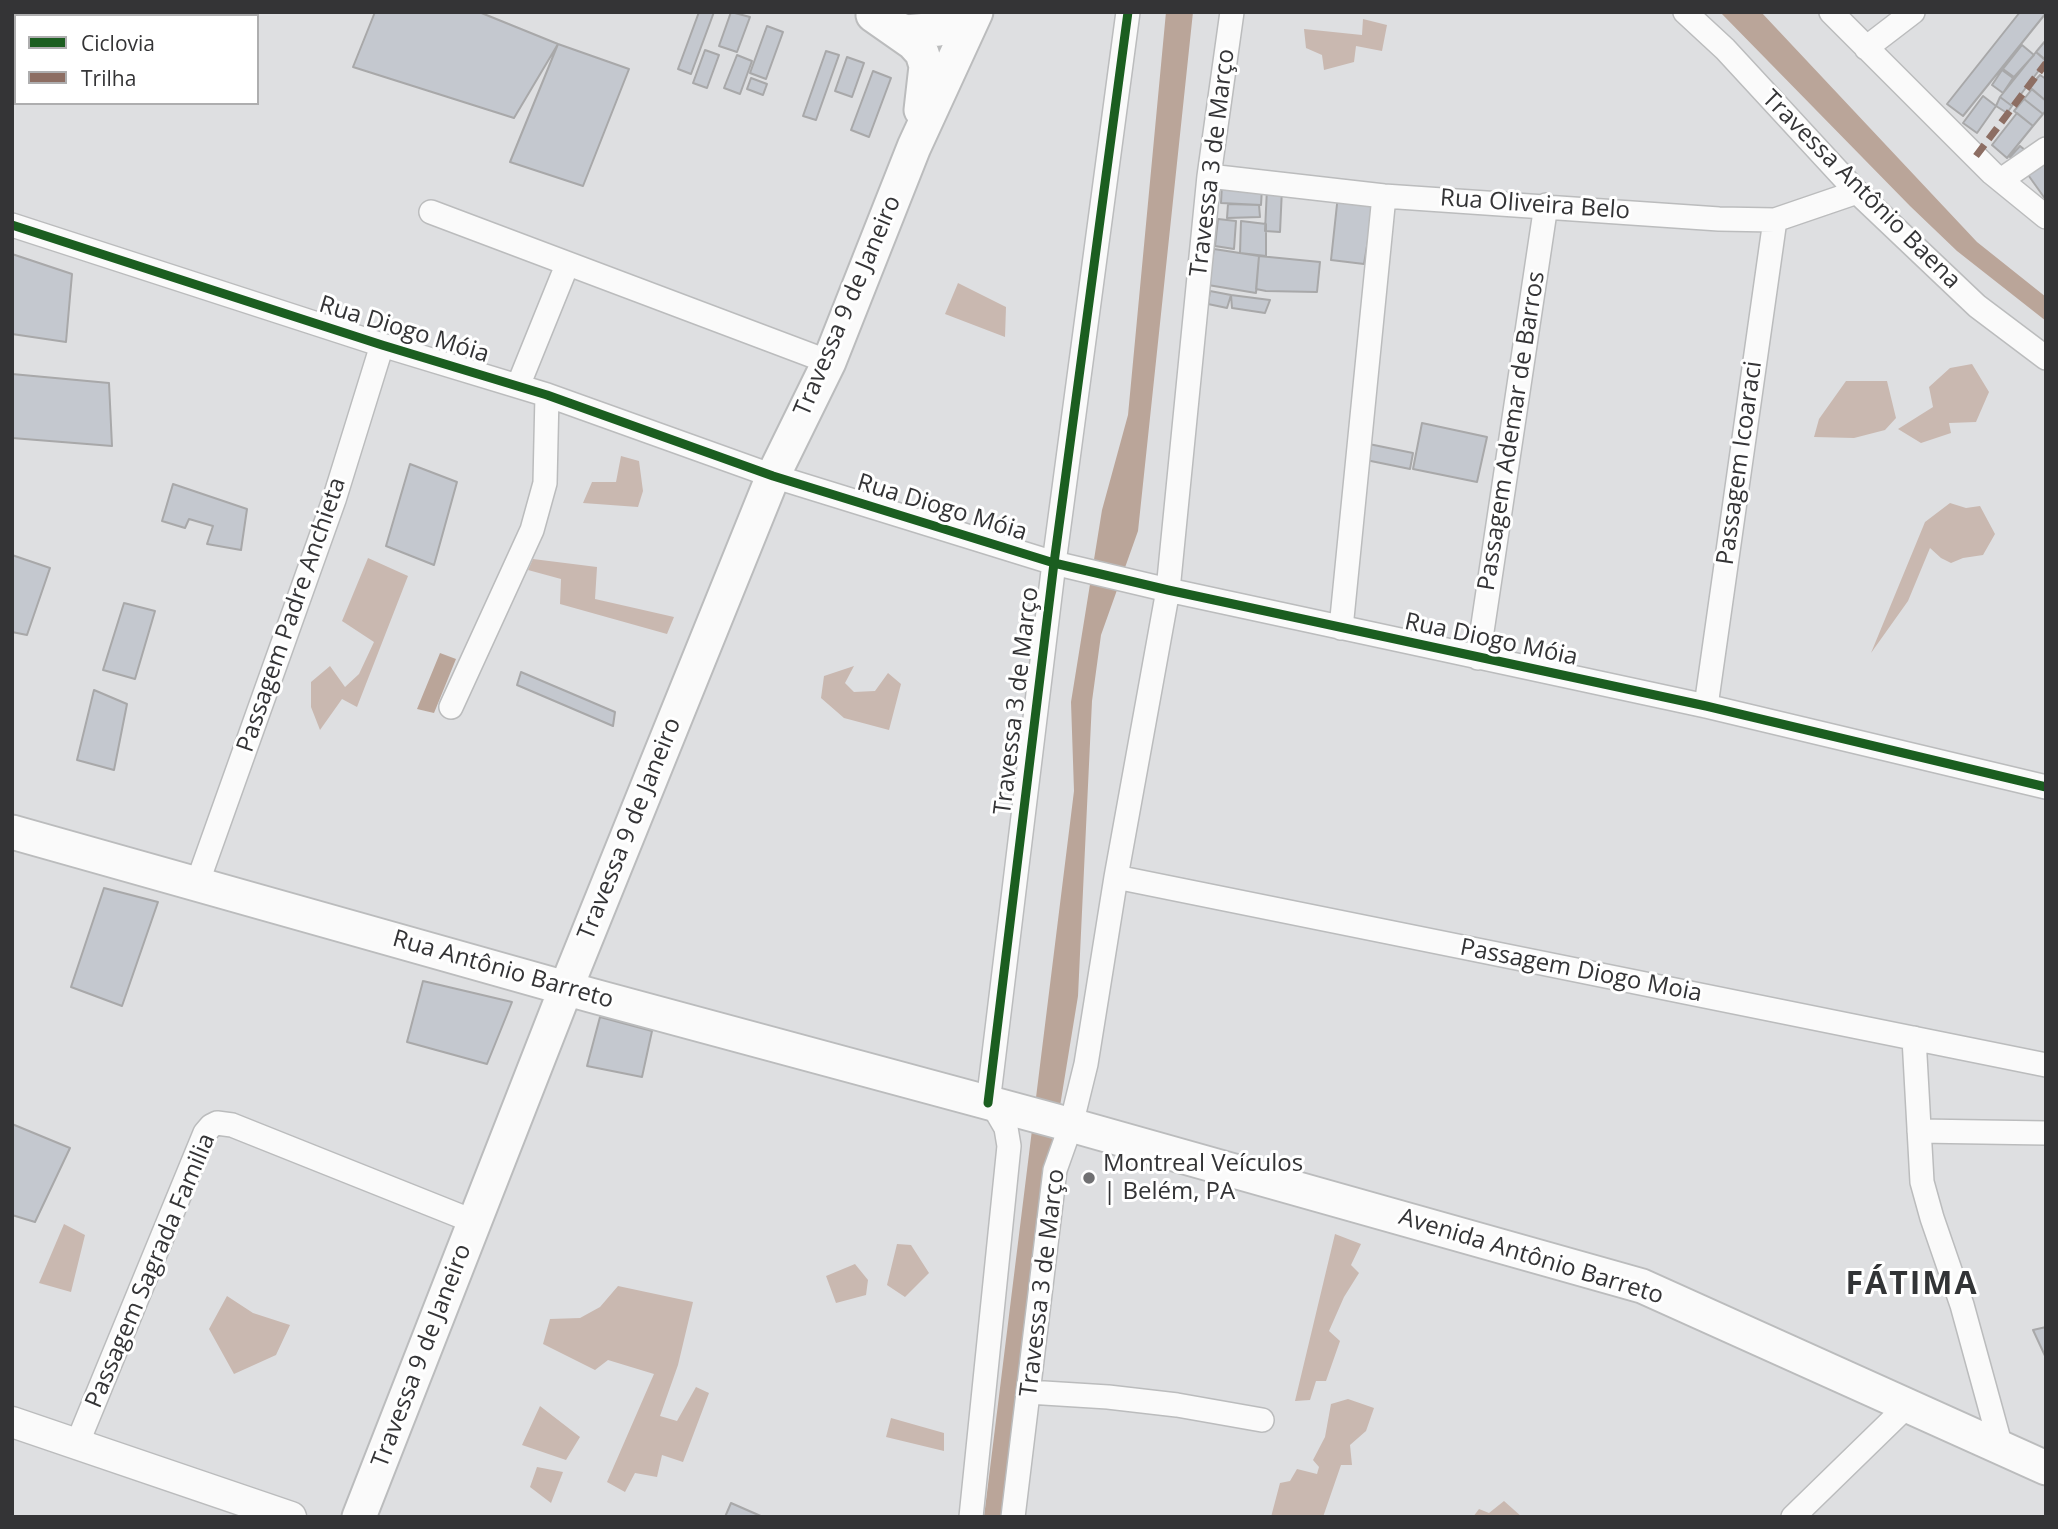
<!DOCTYPE html>
<html>
<head>
<meta charset="utf-8">
<style>
	body { margin:0 }
	#map { position:relative; width:2058px; height:1529px; overflow:hidden; background:#dedfe1; font-family:"Open Sans",sans-serif }
	canvas { display:block }
	.frame { position:absolute; inset:0; border:14px solid #343436; pointer-events:none }
	.legend { position:absolute; left:14px; top:14px; width:245px; height:91px; box-sizing:border-box; background:#fff; border:2px solid #aeaeaf; margin:0; padding:9px 12px; list-style:none; font-size:21px; color:#343436 }
	.legend li { display:flex; align-items:center; gap:14px; height:35px }
	.legend b { width:35px; border:2px solid #aeaeaf }
</style>
</head>
<body>
<div id="map">
<canvas width="2058" height="1529"></canvas>
<div class="frame"></div>
<ul class="legend">
<li><b style="height:9px;background:#1b5e20"></b>Ciclovia</li>
<li><b style="height:9px;background:#8d6e63"></b>Trilha</li>
</ul>
</div>
<script>
const ctx = document.querySelector('canvas').getContext('2d');
ctx.lineJoin = 'round';
function fill(path, color) { ctx.fillStyle = color; ctx.fill(path, 'evenodd'); }
const poly = rows => new Path2D(rows.map(r => 'M' + r).join(''));
function strokePath(path, color, width, dash) { ctx.strokeStyle = color; ctx.lineWidth = width; ctx.lineCap = dash ? 'butt' : 'round'; ctx.setLineDash(dash || []); ctx.stroke(path); }
function label(font, color, halo, rows, align = 'center') {
  ctx.font = font + ' "Open Sans",sans-serif'; ctx.lineWidth = 6; ctx.setLineDash([]); ctx.textBaseline = 'middle'; ctx.strokeStyle = halo; ctx.fillStyle = color; for (const [text, x, y, turn = 0] of rows) {
    ctx.save(); ctx.translate(x, y); ctx.rotate((+turn || 0) * Math.PI / 180); ctx.textAlign = isNaN(turn) ? turn : align; if (halo) ctx.strokeText(text, 0, 0); ctx.fillText(text, 0, 0); ctx.restore();
  }
}
const forest = poly([
	[1363,19,1387,25,1382,51,1356,46,1354,62,1324,70,1322,55,1306,48,1304,29,1362,35],
	[958,283,1006,307,1005,337,945,314],
	[1972,364,1989,392,1976,422,1949,423,1951,433,1921,443,1898,429,1933,407,1929,387,1950,368],
	[1846,381,1887,381,1896,418,1885,430,1854,438,1814,437,1819,419],
	[621,456,639,461,643,491,638,507,583,503,592,482,616,482],
	[1950,503,1966,508,1980,506,1995,534,1983,555,1963,558,1951,563,1941,558,1930,548,1908,601,1871,653,1925,522],
	[368,558,408,576,357,707,342,699,320,730,311,707,311,682,330,666,345,687,359,674,374,642,342,621],
	[533,559,597,567,595,599,674,617,667,634,560,604,561,579,528,570],
	[854,666,845,683,854,692,875,691,888,673,901,684,889,730,844,718,821,698,824,676],
	[64,1224,85,1235,71,1292,39,1283],
	[1335,1234,1361,1244,1351,1265,1359,1273,1344,1297,1329,1331,1340,1341,1326,1381,1316,1381,1310,1400,1295,1401],
	[897,1244,911,1245,929,1273,905,1297,887,1285],
	[855,1264,868,1280,866,1295,836,1303,826,1276],
	[618,1286,693,1302,678,1365,660,1416,677,1421,696,1387,709,1393,683,1462,662,1455,657,1477,635,1473,625,1492,607,1482,654,1374,608,1360,595,1370,543,1344,550,1319,580,1318,600,1307],
	[227,1296,253,1313,290,1325,276,1355,234,1374,209,1329],
	[1348,1399,1374,1408,1366,1431,1350,1445,1352,1465,1341,1465,1323,1517,1271,1517,1280,1483,1290,1481,1297,1469,1317,1474,1319,1467,1313,1460,1325,1437,1331,1404],
	[540,1406,580,1437,566,1460,522,1445],
	[891,1418,944,1433,944,1451,886,1437],
	[537,1467,563,1472,551,1503,530,1487],
	[1504,1501,1522,1517,1473,1517,1479,1509,1489,1513]
]);
const water = poly([
	[1166,12,1193,12,1138,531,1101,635,1092,701,1078,996,1052,1155,1003,1517,984,1517,1074,791,1071,702,1102,510,1128,415],
	[1720,12,1761,12,1977,242,2046,297,2046,321,1957,251,1910,206],
	[440,653,456,659,434,713,417,709]
]);
const building = poly([
	[375,12,479,12,558,44,514,118,353,67,375,12],
	[699,12,714,12,691,74,678,69,699,12],
	[731,12,750,17,737,52,719,46,731,12],
	[2020,12,2046,13,1963,116,1947,104,2020,12],
	[767,26,783,32,766,79,750,73,767,26],
	[2046,40,2046,60,2036,52,2046,40],
	[558,44,629,69,583,186,510,162,558,44],
	[2022,45,2034,55,2014,77,2003,69,2022,45],
	[705,50,719,55,707,88,693,83,705,50],
	[826,51,839,55,816,120,803,116,826,51],
	[2036,52,2046,61,2012,106,2000,97,2036,52],
	[737,55,752,61,740,94,724,88,737,55],
	[847,57,864,63,852,97,835,91,847,57],
	[2002,70,2013,78,2003,93,1992,85,2002,70],
	[873,71,891,78,869,137,851,130,873,71],
	[2040,75,2046,79,2046,101,2029,87,2040,75],
	[751,78,767,84,763,95,747,89,751,78],
	[2032,89,2046,101,2046,110,2043,114,2024,99,2032,89],
	[1983,96,1996,106,1977,133,1963,123,1983,96],
	[2000,97,2012,106,2007,113,1996,106,2000,97],
	[2024,99,2043,114,2033,126,2014,111,2024,99],
	[2017,113,2033,126,2007,158,1992,145,2017,113],
	[2020,146,2030,154,2019,166,2010,157,2020,146],
	[2046,159,2046,200,2026,172,2046,159],
	[1222,184,1262,188,1261,205,1221,203,1222,184],
	[1267,188,1282,189,1280,232,1265,231,1267,188],
	[1338,195,1375,199,1364,264,1331,260,1338,195],
	[1228,204,1259,205,1260,217,1227,218,1228,204],
	[1218,219,1236,221,1234,249,1215,246,1218,219],
	[1241,221,1266,224,1266,256,1240,253,1241,221],
	[1214,249,1259,256,1256,293,1208,285,1214,249],
	[12,254,72,274,66,342,12,334,12,254],
	[1259,256,1320,262,1317,292,1266,291,1256,289,1259,256],
	[1210,291,1231,295,1227,308,1208,304,1210,291],
	[1231,295,1270,300,1265,313,1232,308,1231,295],
	[12,374,109,383,112,446,12,438,12,374],
	[1422,423,1487,437,1477,482,1413,469,1422,423],
	[1364,443,1413,453,1410,469,1361,459,1364,443],
	[410,464,457,482,434,565,386,546,410,464],
	[173,484,247,509,241,550,207,544,213,526,189,519,185,528,162,521,173,484],
	[12,555,50,568,27,635,12,632,12,555],
	[124,603,155,611,135,679,103,670,124,603],
	[521,672,615,712,613,726,517,685,521,672],
	[94,690,127,704,114,770,77,760,94,690],
	[104,888,158,902,122,1006,71,987,104,888],
	[423,981,512,1002,487,1064,407,1042,423,981],
	[600,1017,652,1031,642,1077,587,1066,600,1017],
	[12,1124,70,1148,35,1222,12,1215,12,1124],
	[2046,1327,2046,1358,2033,1330,2046,1327],
	[731,1503,763,1517,725,1517,731,1503]
]);
const minor = poly([
	[1685,12,1725,49,1857,192,1977,306,2046,358],
	[1831,12,1992,173,2046,217],
	[1866,48,1913,12],
	[1209,176,1384,196,1719,219,1775,220,1857,192],
	[2001,180,2046,149],
	[431,212,829,362],
	[12,225,382,345,547,395,773,476,1054,563,1168,590,1706,706,2046,787],
	[518,386,567,265],
	[1341,628,1384,196],
	[1478,658,1546,205],
	[1706,706,1775,220],
	[451,707,532,530,545,483,547,395],
	[1116,877,2046,1065],
	[197,884,334,500,382,345],
	[1914,1038,1922,1182,1932,1218,1962,1305,2001,1447],
	[988,1103,1054,563,1128,12],
	[1919,1131,2046,1133],
	[1028,1392,1108,1397,1177,1405,1262,1420],
	[77,1444,205,1133,211,1126,217,1123,232,1125,475,1222],
	[971,1517,1009,1146,1006,1128,992,1104],
	[1013,1517,1055,1170,1071,1125,1086,1064,1116,877,1168,590,1209,176,1232,12],
	[1793,1517,1907,1406]
]);
const tertiary = poly([
	[12,1422,291,1517]
]);
const secondary = poly([
	[873,15,913,43,922,53,926,66,921,110],
	[889,25,906,32,939,29,952,17,954,12],
	[12,832,590,995,1071,1125,1642,1286,2046,1468],
	[359,1517,566,988,773,476,829,362,914,147,976,12]
]);
const quiet = poly([
	[1976,156,2046,63]
]);
const cycleway = poly([
	[12,225,382,345,547,395,773,476,1054,563,1168,590,1706,706,2046,787],
	[988,1103,1054,563,1128,12]
]);
const markers = [
	[1089,1178,7,"#707072"]
];
const streetNames = [
	["Travessa 3 de Março",1213,163,-83],
	["Travessa Antônio Baena",1861,190,45],
	["Rua Oliveira Belo",1535,205,4],
	["Travessa 9 de Janeiro",848,306,-67],
	["Rua Diogo Móia",404,330,17],
	["Passagem Ademar de Barros",1512,431,-81],
	["Passagem Icoaraci",1740,463,-82],
	["Rua Diogo Móia",942,508,17],
	["Passagem Padre Anchieta",292,615,-71],
	["Rua Diogo Móia",1491,640,12],
	["Travessa 3 de Março",1017,701,-83],
	["Travessa 9 de Janeiro",630,829,-68],
	["Rua Antônio Barreto",503,970,16],
	["Passagem Diogo Moia",1581,971,11],
	["Avenida Antônio Barreto",1531,1257,17],
	["Passagem Sagrada Familia",151,1271,-67],
	["Travessa 3 de Março",1043,1283,-83],
	["Travessa 9 de Janeiro",422,1356,-69]
];
const poiNames = [
	["Montreal Veículos",1103,1164],
	["| Belém, PA",1103,1192]
];
const districtNames = [
	["FÁTIMA",1912,1285]
];
fill(forest, '#c9b8b0');
fill(water, '#baa599');
fill(building, '#c4c8cf');
strokePath(building, '#a8a8a9', 2);
strokePath(minor, '#bbbcbd', 26);
strokePath(tertiary, '#bbbcbd', 33);
strokePath(secondary, '#bbbcbd', 37);
strokePath(minor, '#fafafa', 23);
strokePath(tertiary, '#fafafa', 30);
strokePath(secondary, '#fafafa', 33);
strokePath(quiet, '#8d6e63', 7, [14, 7]);
strokePath(cycleway, '#1b5e20', 9);
for (const [x, y, r, color] of markers) { const dot = new Path2D(); dot.arc(x, y, r, 0, 2 * Math.PI); ctx.fillStyle = color; ctx.fill(dot); strokePath(dot, '#fff', 2.5); }
label('24px', '#343436', '#fff', streetNames);
label('24px', '#343436', '#fff', poiNames, 'left');
ctx.letterSpacing = '2px';
label('bold 32px', '#323436', '#fff', districtNames);
ctx.letterSpacing = '0px';
</script>
</body>
</html>
